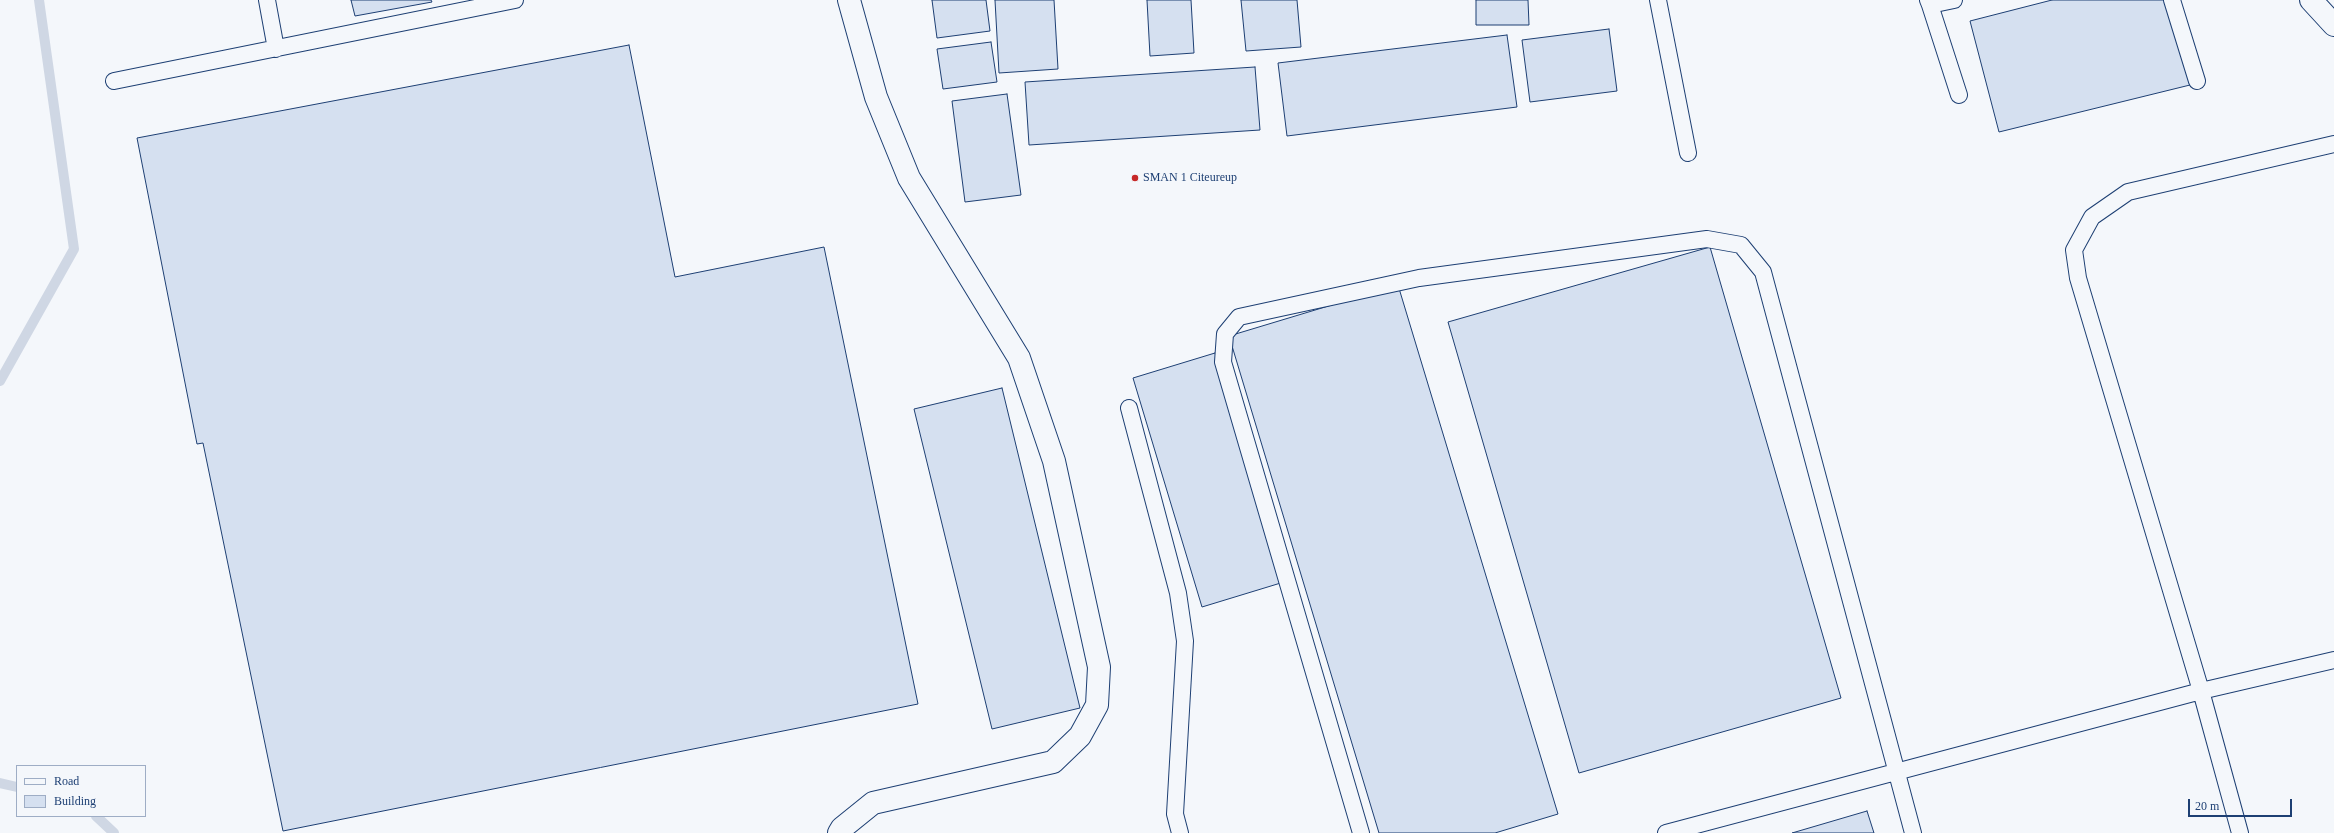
<!DOCTYPE html>
<html>
<head>
<meta charset="utf-8">
<style>
	body { margin:0 }
	#map { position:relative; width:2334px; height:833px; overflow:hidden; background:#f4f7fb; font-family:Georgia,serif }
	canvas { display:block }
	.legend { position:absolute; left:16px; top:765px; width:130px; height:52px; box-sizing:border-box; background:#f4f7fb; border:1px solid #9eadc5; margin:0; padding:5px 7px; list-style:none; font-size:12px; color:#1d3f73 }
	.legend li { display:flex; align-items:center; gap:8px; height:20px }
	.legend b { width:20px; border:1px solid #9eadc5 }
	.scale { position:absolute; left:2188px; top:799px; width:104px; height:18px; box-sizing:border-box; border:2px solid #1d3f73; border-top:0; padding-left:5px; font-size:12px; line-height:14px; white-space:nowrap; color:#1d3f73; -webkit-text-stroke:3px #f4f7fb; paint-order:stroke }
</style>
</head>
<body>
<div id="map">
<canvas width="2334" height="833"></canvas>
<ul class="legend">
<li><b style="height:5px;background:#f4f7fb"></b>Road</li>
<li><b style="height:11px;background:#d5e0f0"></b>Building</li>
</ul>
<div class="scale">20 m</div>
</div>
<script>
const ctx = document.querySelector('canvas').getContext('2d');
ctx.lineJoin = 'round';
const poly = rows => new Path2D(rows.map(r => 'M' + r).join(''));
function strokePath(path, color, width, dash) { ctx.strokeStyle = color; ctx.lineWidth = width; ctx.lineCap = dash ? 'butt' : 'round'; ctx.setLineDash(dash || []); ctx.stroke(path); }
function fill(path, color) { ctx.fillStyle = color; ctx.fill(path, 'evenodd'); }
function label(font, color, halo, rows, align = 'center') {
  ctx.font = font + ' Georgia,serif'; ctx.lineWidth = 3; ctx.setLineDash([]); ctx.textBaseline = 'middle'; ctx.strokeStyle = halo; ctx.fillStyle = color; for (const [text, x, y, turn = 0] of rows) {
    ctx.save(); ctx.translate(x, y); ctx.rotate((+turn || 0) * Math.PI / 180); ctx.textAlign = isNaN(turn) ? turn : align; if (halo) ctx.strokeText(text, 0, 0); ctx.fillText(text, 0, 0); ctx.restore();
  }
}
const stream = poly([
	[0,381,74,249,39,0],
	[0,783,17,787],
	[96,816,114,833]
]);
const building = poly([
	[351,0,431,0,432,2,355,16,351,0],
	[932,0,986,0,990,31,937,38,932,0],
	[995,0,1054,0,1058,69,999,73,995,0],
	[1147,0,1191,0,1194,53,1150,56,1147,0],
	[1241,0,1297,0,1301,47,1246,51,1241,0],
	[1476,0,1528,0,1529,25,1476,25,1476,0],
	[2052,0,2168,0,2190,85,1999,132,1970,21,2052,0],
	[1609,29,1617,91,1530,102,1522,40,1609,29],
	[1507,35,1517,107,1287,136,1278,63,1507,35],
	[991,42,997,82,943,89,937,49,991,42],
	[629,45,675,277,824,247,918,704,283,831,203,443,197,444,137,138,629,45],
	[1255,67,1260,130,1029,145,1025,82,1255,67],
	[1007,94,1021,195,965,202,952,101,1007,94],
	[1710,247,1841,698,1579,773,1448,322,1710,247],
	[1398,285,1558,814,1495,833,1379,833,1229,336,1398,285],
	[1215,353,1284,582,1202,607,1133,378,1215,353],
	[1002,388,1080,708,992,729,914,409,1002,388],
	[1867,811,1874,833,1792,833,1867,811]
]);
const service = poly([
	[267,0,276,49],
	[1658,0,1688,153],
	[1928,0,1930,5,1954,0],
	[2172,0,2197,81],
	[1930,5,1959,95],
	[114,81,515,0],
	[1129,408,1178,593,1185,641,1175,814,1180,833],
	[1361,833,1223,362,1225,334,1239,317,1419,278,1707,239,1741,245,1763,272,1913,833],
	[1666,833,2201,691,2078,278,2074,250,2092,217,2128,192,2334,144],
	[2240,833,2201,691,2334,660]
]);
const minor = poly([
	[2311,0,2334,25],
	[839,833,842,828,873,803,1053,762,1080,736,1097,705,1099,667,1054,461,1019,358,909,178,876,97,849,0]
]);
const markers = [
	[1135,178,4,"#c62828"]
];
const poiNames = [
	["SMAN 1 Citeureup",1143,178]
];
strokePath(stream, '#cfd7e4', 10);
fill(building, '#d5e0f0');
strokePath(building, '#1d3f73', 1);
strokePath(service, '#1d3f73', 18);
strokePath(minor, '#1d3f73', 24);
strokePath(service, '#f4f7fb', 16);
strokePath(minor, '#f4f7fb', 22);
for (const [x, y, r, color] of markers) { const dot = new Path2D(); dot.arc(x, y, r, 0, 2 * Math.PI); ctx.fillStyle = color; ctx.fill(dot); strokePath(dot, '#f4f7fb', 1.5); }
label('12px', '#1d3f73', '#f4f7fb', poiNames, 'left');
</script>
</body>
</html>
